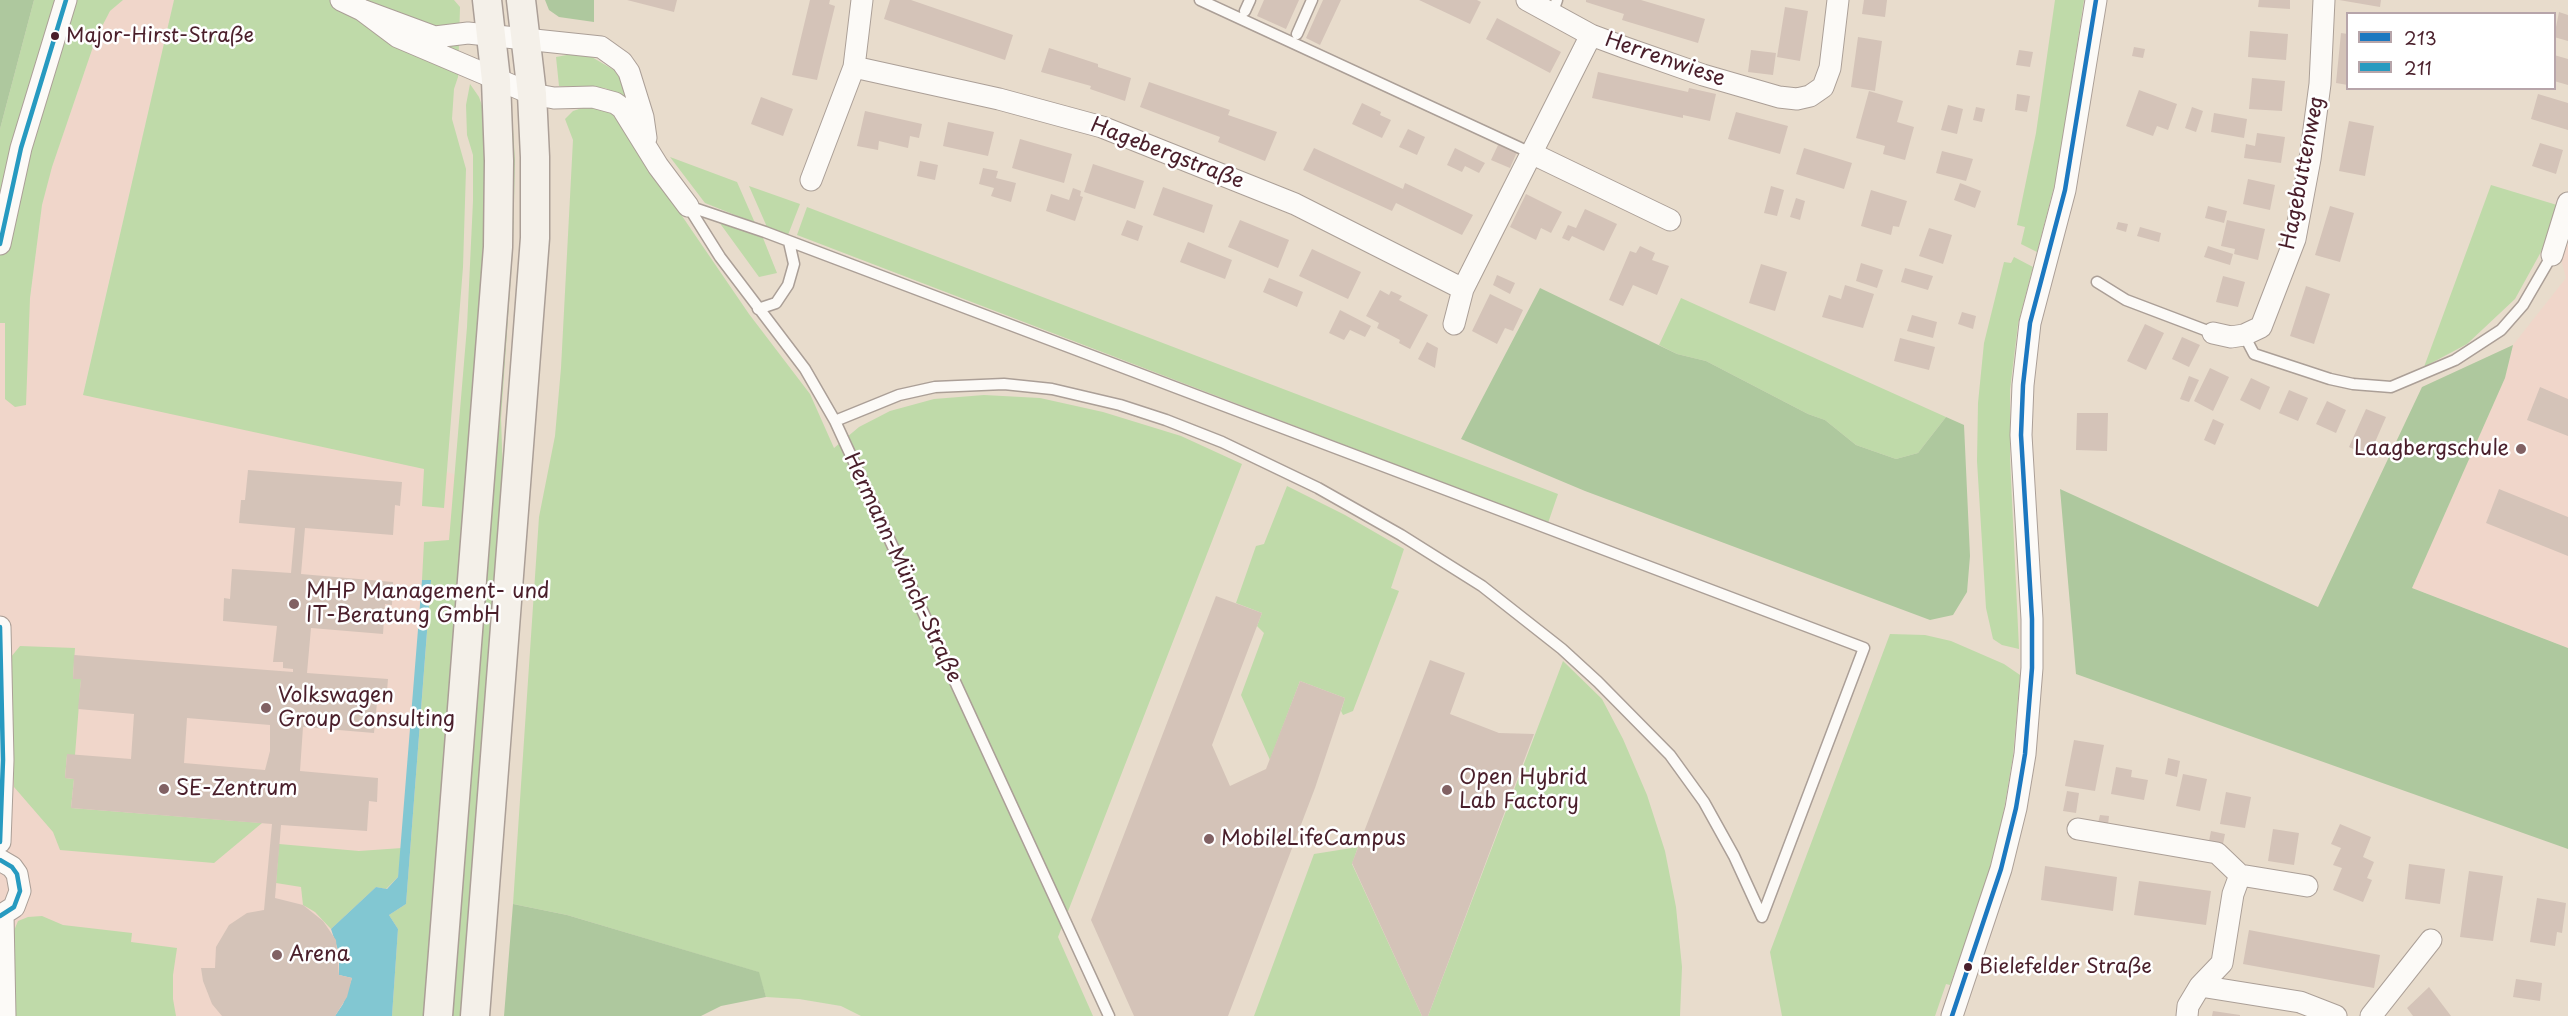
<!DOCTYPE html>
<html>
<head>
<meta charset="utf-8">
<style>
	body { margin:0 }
	#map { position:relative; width:2568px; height:1016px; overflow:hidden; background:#e8dccc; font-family:"Playpen Sans",sans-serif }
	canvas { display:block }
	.legend { position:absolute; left:2346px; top:12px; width:210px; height:78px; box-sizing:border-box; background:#fff; border:2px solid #b7a5aa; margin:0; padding:8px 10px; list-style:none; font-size:18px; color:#4a1f2b }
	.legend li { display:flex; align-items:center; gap:12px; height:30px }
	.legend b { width:30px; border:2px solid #b7a5aa }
</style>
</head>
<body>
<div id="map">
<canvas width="2568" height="1016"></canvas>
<ul class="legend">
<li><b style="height:8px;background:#1c78c0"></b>213</li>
<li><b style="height:8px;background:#279ac0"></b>211</li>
</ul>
</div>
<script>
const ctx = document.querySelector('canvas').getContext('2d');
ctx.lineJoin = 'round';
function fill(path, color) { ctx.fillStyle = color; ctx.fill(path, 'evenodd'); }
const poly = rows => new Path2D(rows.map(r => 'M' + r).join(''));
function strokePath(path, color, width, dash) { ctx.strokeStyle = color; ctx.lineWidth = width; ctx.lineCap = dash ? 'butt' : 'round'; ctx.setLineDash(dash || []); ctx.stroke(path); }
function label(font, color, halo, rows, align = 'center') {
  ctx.font = font + ' "Playpen Sans",sans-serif'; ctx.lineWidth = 5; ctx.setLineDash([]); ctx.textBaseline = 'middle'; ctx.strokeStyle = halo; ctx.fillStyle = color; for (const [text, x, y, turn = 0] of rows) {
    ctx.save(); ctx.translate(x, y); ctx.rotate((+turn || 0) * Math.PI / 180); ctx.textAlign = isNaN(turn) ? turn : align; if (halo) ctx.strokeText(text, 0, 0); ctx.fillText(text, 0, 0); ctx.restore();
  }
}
const built = poly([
	[123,0,174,0,83,394,425,469,447,472,470,479,425,1016,0,1016,0,323,5,322,30,298,42,205,52,167,96,38,110,11],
	[2568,243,2568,648,2412,588,2505,378,2513,345,2566,278,2561,259]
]);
const green = poly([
	[34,0,123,0,110,11,96,38,52,167,42,205,30,298,26,405,15,407,5,399,5,323,0,323,0,129],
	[174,0,454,0,460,7,458,77,454,89,452,119,466,169,463,267,444,508,422,506,424,469,83,395],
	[2055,0,2084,0,2057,175,2037,252,2021,244,2025,227,2017,225,2036,133],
	[572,54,590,56,614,70,621,80,628,99,605,88,559,86,556,57],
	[470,84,479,97,486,117,487,227,425,1016,392,1016,398,929,389,915,406,904,431,581,422,580,424,542,449,540,467,327,473,201,473,155,467,135,466,105],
	[507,97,511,97,515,160,513,246,501,418,504,505,463,1016,449,1016],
	[585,107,600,107,613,115,749,314,810,394,834,448,859,427,890,411,934,399,984,395,1040,398,1103,412,1181,436,1242,464,1058,937,1093,1016,861,1016,841,1006,799,999,766,997,758,972,567,915,513,904,539,517,555,436,561,368,573,140,565,119,573,111],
	[670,157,737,182,755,223,705,203],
	[2491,185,2557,205,2542,250,2515,299,2467,344,2424,367],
	[749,186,800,204,788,235,767,227],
	[807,207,1558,494,1548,523,797,235],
	[719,222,763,238,777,273,759,277],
	[2014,257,2033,267,2018,324,2010,390,2010,458,2019,649,2002,645,1993,639,1986,608,1977,461,1978,403,1984,343,2004,262,2011,263],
	[1681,298,1946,417,1918,453,1896,459,1856,445,1825,420,1808,414,1706,361,1677,354,1659,345],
	[1287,486,1345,515,1404,549,1391,588,1399,591,1353,711,1343,715,1341,711,1345,698,1300,681,1270,760,1241,695,1264,633,1257,626,1262,613,1236,603,1256,546,1264,544],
	[1890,634,1925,635,1951,641,2004,664,2020,675,2013,756,2001,827,1981,900,1950,985,1946,984,1935,1016,1782,1016,1770,952],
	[20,646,75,648,73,678,81,679,75,755,67,755,65,778,74,779,71,808,262,823,214,863,60,850,53,832,14,787,11,657],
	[1563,661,1602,699,1623,739,1647,795,1665,851,1676,907,1682,967,1680,1016,1428,1016],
	[279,844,359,851,402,848,398,877,386,889,376,887,331,929,315,912,303,905,301,887,276,883],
	[1358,847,1352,864,1422,1016,1254,1016,1314,854],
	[42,916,63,925,132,933,131,942,177,948,173,975,173,999,176,1016,15,1016,13,933,18,921,28,917]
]);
const forest = poly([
	[0,0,34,0,0,129],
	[545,0,594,0,594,22,559,17,549,10],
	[1540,288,1677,354,1706,361,1808,414,1825,420,1856,445,1896,459,1918,453,1946,417,1964,425,1970,556,1967,592,1953,615,1930,620,1585,491,1461,439],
	[2513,345,2505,378,2412,588,2568,648,2568,849,2076,674,2060,489,2318,607,2422,387],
	[513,904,567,915,759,972,766,997,721,1006,701,1016,504,1016]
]);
const water = poly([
	[422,580,431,580,406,904,389,915,398,929,392,1016,335,1016,343,1004,352,978,339,975,339,953,331,929,376,887,387,889,398,877]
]);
const building = poly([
	[627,0,677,0,674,12],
	[810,0,830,0,829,4,835,6,817,80,792,75],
	[890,0,911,0,1013,35,1005,60,884,19],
	[1264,0,1299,0,1286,29,1257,16],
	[1323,0,1341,0,1320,45,1306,38],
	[1419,0,1477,0,1481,2,1470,24],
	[1586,0,1641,0,1705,19,1698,43,1622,20,1624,14,1586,2],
	[1864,0,1887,0,1885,17,1862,14],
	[2259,0,2290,0,2290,9,2258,7],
	[2339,0,2381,0,2380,7],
	[1785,7,1808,11,1800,61,1777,57],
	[2559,12,2568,15,2568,41,2554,37],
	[1497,18,1561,52,1550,73,1486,39],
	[2250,31,2288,34,2286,60,2248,57],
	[2341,33,2348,34,2348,85,2336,83],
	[1858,37,1882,41,1875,91,1851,87],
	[2134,47,2145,49,2143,58,2132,56],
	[1049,48,1098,64,1098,67,1131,78,1125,101,1090,89,1091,86,1041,72],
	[1751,50,1776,53,1773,75,1748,72],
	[2019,50,2033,52,2030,67,2016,65],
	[2554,55,2568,59,2568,85,2554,81],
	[1598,72,1688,92,1689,88,1716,94,1710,121,1683,115,1683,118,1592,98],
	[2252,78,2285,81,2282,111,2249,109],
	[1149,82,1230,110,1228,115,1277,132,1265,161,1218,142,1220,137,1140,107],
	[2139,90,2177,104,2168,130,2157,126,2153,136,2126,126],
	[1869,91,1903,101,1897,122,1914,127,1905,160,1883,154,1885,146,1856,138],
	[2017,94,2030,96,2027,112,2015,110],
	[2538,94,2568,103,2568,130,2531,119],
	[761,97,793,109,783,136,751,124],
	[1362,103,1381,112,1380,115,1391,120,1382,138,1352,124],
	[1948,105,1963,109,1957,134,1941,130],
	[1976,107,1985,109,1982,122,1973,120],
	[2192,107,2203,111,2196,132,2185,128],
	[865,111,922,124,919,138,910,136,908,148,879,141,878,150,857,146],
	[1736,112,1788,126,1780,154,1728,139],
	[2214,113,2247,119,2244,138,2211,132],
	[2349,121,2374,126,2365,176,2339,171],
	[948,122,994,132,988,156,943,146],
	[1408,129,1425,137,1417,155,1399,147],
	[2257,133,2285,137,2281,163,2244,158,2246,144,2255,146],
	[1020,139,1072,154,1064,183,1012,168],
	[1499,143,1517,152,1510,168,1491,160],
	[2540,143,2563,150,2556,174,2532,166],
	[1314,148,1403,189,1405,183,1473,215,1462,235,1396,203,1392,211,1303,170],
	[1455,148,1485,163,1479,173,1465,166,1462,172,1447,165],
	[1804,148,1852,163,1844,189,1796,174],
	[1942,151,1973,159,1966,181,1936,173],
	[920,161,938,165,935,180,917,176],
	[1093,164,1144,181,1135,209,1084,192],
	[983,168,998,171,996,178,1016,183,1011,202,991,196,994,188,979,184],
	[2248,179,2275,185,2270,210,2243,204],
	[1960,183,1981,191,1975,208,1954,200],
	[1771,186,1784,190,1777,216,1764,213],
	[1163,187,1213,205,1204,233,1153,215],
	[1073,188,1081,191,1080,196,1083,197,1075,221,1046,211,1051,194,1069,200],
	[1871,190,1907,201,1899,227,1893,226,1891,235,1861,226],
	[1526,194,1562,212,1551,233,1541,228,1536,240,1510,227],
	[1796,198,1805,201,1800,220,1790,217],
	[2208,206,2227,211,2224,223,2205,218],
	[2330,206,2354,213,2340,262,2315,255],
	[1585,209,1617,224,1604,251,1572,236,1569,241,1562,238,1568,225,1576,228],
	[1127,220,1143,226,1138,241,1121,235],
	[1240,220,1289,240,1278,268,1228,247],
	[2227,220,2265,229,2258,260,2234,254,2235,249,2221,246],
	[2118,222,2128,224,2126,232,2116,229],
	[2140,227,2161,233,2159,242,2137,236],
	[1929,228,1952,235,1943,264,1919,256],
	[1188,242,1232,260,1225,279,1180,262],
	[1640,246,1655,253,1652,260,1669,266,1657,295,1633,285,1623,306,1609,300,1630,251,1636,253],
	[2208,246,2233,254,2230,265,2204,257],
	[1312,249,1361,272,1348,299,1299,276],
	[1861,263,1883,270,1877,288,1856,281],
	[1761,264,1787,272,1775,311,1749,303],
	[1905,268,1933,276,1928,290,1901,282],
	[1497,275,1515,283,1510,294,1493,285],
	[2223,276,2245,282,2238,307,2216,302],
	[1269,278,1303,292,1297,307,1263,292],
	[1845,285,1874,294,1863,328,1822,317,1829,295,1841,299],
	[2306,286,2330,294,2314,344,2290,336],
	[1380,290,1389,295,1391,291,1402,296,1399,300,1428,315,1410,349,1399,343,1400,340,1377,328,1379,323,1366,316],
	[1490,294,1523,310,1513,331,1505,328,1497,344,1472,331],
	[1340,310,1371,326,1365,337,1350,330,1344,340,1329,333],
	[1962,312,1976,316,1973,329,1958,324],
	[1912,315,1937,322,1933,338,1907,331],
	[2145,324,2164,333,2146,370,2127,361],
	[2182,337,2200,345,2189,367,2172,359],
	[1900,338,1935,347,1929,370,1894,361],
	[1427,342,1438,348,1435,368,1418,359],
	[2210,368,2229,377,2213,411,2194,401],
	[2189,376,2199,380,2189,402,2180,399],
	[2251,378,2270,387,2260,410,2240,400],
	[2540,387,2568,399,2568,436,2527,420],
	[2289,390,2308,398,2298,421,2279,413],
	[2327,401,2346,410,2336,433,2316,424],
	[2366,409,2386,417,2369,456,2349,447],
	[2077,413,2108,413,2107,451,2076,450],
	[2213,419,2224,424,2215,445,2204,440],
	[248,470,402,482,400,506,395,505,393,535,305,528,301,574,393,582,392,605,385,604,383,634,311,628,307,673,388,679,386,703,377,703,374,733,303,727,300,771,378,778,377,802,369,801,367,831,281,825,275,898,303,905,323,921,336,940,339,975,352,978,347,997,335,1016,222,1016,212,1004,203,981,201,968,215,968,216,947,229,925,247,913,264,910,272,824,71,808,74,779,65,778,67,754,131,759,134,714,78,709,81,679,73,679,74,655,293,672,293,669,283,668,283,662,273,662,277,626,223,621,224,598,230,599,232,569,291,573,295,528,239,523,241,500,245,500],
	[187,718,270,725,270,751,265,770,184,763],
	[2499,489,2568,517,2568,556,2486,523],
	[1216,596,1262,613,1212,745,1230,786,1266,769,1300,681,1345,698,1315,788,1228,1016,1134,1016,1091,920],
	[1430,660,1465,673,1450,714,1499,733,1534,734,1428,1016,1422,1016,1352,863],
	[2074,740,2104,745,2095,791,2065,786],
	[2168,758,2180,761,2177,777,2165,774],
	[2116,767,2132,770,2131,777,2148,780,2144,800,2111,794],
	[2183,774,2207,779,2200,811,2176,806],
	[2067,791,2079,793,2076,813,2063,811],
	[2226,792,2251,797,2245,828,2220,824],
	[2100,815,2109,816,2108,825,2098,823],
	[2340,824,2371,837,2363,857,2374,862,2367,878,2372,880,2363,902,2333,890,2342,868,2333,865,2341,848,2331,844],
	[2273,829,2299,833,2294,865,2268,861],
	[2211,831,2225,834,2222,849,2208,846],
	[2409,864,2445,869,2440,904,2405,899],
	[2045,866,2117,877,2113,911,2041,900],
	[2469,871,2503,876,2493,941,2460,937],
	[2139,881,2211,891,2206,925,2134,915],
	[2537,898,2566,903,2562,933,2557,932,2555,946,2530,942],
	[2249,930,2380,955,2374,988,2243,964],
	[2516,979,2542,983,2540,1001,2513,997],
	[2429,987,2451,1016,2413,1016,2407,1008],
	[2213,1011,2240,1015,2240,1016,2212,1016]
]);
const lane = poly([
	[1200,0,1531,153],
	[1245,11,1250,0],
	[1552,14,1557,0],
	[1297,34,1312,0],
	[688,206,765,232,1864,648,1762,917,1734,856,1704,802,1670,755,1598,682,1562,649,1482,586,1401,535,1318,488,1222,442,1166,420,1120,405,1052,389,1004,384,935,387,899,395,835,421],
	[688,206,720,257,805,369,835,421,1109,1016],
	[2097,282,2126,300,2213,333],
	[758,309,776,303,788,285,794,264,789,242],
	[2244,335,2254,354,2330,379,2353,384,2391,387,2455,360,2501,330,2523,305,2552,255]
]);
const street = poly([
	[341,0,362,10,435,37,468,33,601,47,622,62,629,72,643,117,646,138],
	[862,0,854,67,999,99,1102,127,1295,204,1463,289,1591,35],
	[1527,0,1591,35,1626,48,1703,75,1779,97,1797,99,1810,96,1823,87,1830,68,1838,0],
	[362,10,398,37,532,94,554,98,593,97,615,103,622,108,658,166,688,206],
	[1531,153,1670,220],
	[811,180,854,67],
	[0,244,21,148,66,0],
	[2552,255,2568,203],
	[1454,324,1463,289],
	[2213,333,2231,337,2244,335,2261,327,2295,239,2310,159,2320,84,2324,0],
	[0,627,3,760,0,842],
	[2078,829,2217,853,2240,875],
	[0,860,12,867,17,874,20,891,14,907,0,916],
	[2240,875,2307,886],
	[3,915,5,1016],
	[2200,986,2222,963,2233,894,2240,875],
	[1952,1016,2001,869,2016,808,2025,754,2032,668,2032,619,2021,435,2023,385,2030,323,2065,190,2096,0],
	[2187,1016,2188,1006,2200,986,2300,1002,2336,1016],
	[2371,1016,2431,940]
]);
const secondary = poly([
	[438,1016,498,247,499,161,496,80,487,0],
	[475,1016,535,238,535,157,532,94,521,0]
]);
const bus1 = poly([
	[1952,1016,2001,869,2016,808,2025,754,2032,668,2032,619,2021,435,2023,385,2030,323,2065,190,2096,0]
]);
const bus2 = poly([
	[0,244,21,148,66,0],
	[0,627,3,760,0,842],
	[0,860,12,867,17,874,20,891,14,907,0,916]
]);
const markers = [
	[55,36,5,"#4a1f2b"],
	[2521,449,6,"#816163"],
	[294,604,6,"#816163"],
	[266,708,6,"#816163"],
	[164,789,6,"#816163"],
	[1447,790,6,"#816163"],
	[1209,839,6,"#816163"],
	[277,955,6,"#816163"],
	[1968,967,5,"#4a1f2b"]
];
const busNames = [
	["Major-Hirst-Straße",66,36],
	["Bielefelder Straße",1979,967]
];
const streetNames = [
	["Herrenwiese",1665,60,19],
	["Hagebergstraße",1167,154,21],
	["Hagebuttenweg",2303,173,-79],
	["Hermann-Münch-Straße",902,568,65]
];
const poiNames = [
	["Laagbergschule",2509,449,"right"],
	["MHP Management- und",306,592],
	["IT-Beratung GmbH",306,616],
	["Volkswagen",278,696],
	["Group Consulting",278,720],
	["Open Hybrid",1459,778],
	["Lab Factory",1459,802],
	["SE-Zentrum",176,789],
	["MobileLifeCampus",1221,839],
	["Arena",289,955]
];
fill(built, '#f0d6ca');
fill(green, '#bfdaa9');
fill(forest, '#aec89e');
fill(water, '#82c7d2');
fill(building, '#d4c3b8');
strokePath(lane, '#ab9f97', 13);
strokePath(street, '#ab9f97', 23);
strokePath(secondary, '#ab9f97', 31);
strokePath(lane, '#fcfaf7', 10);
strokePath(street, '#fcfaf7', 21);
strokePath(secondary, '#f4f0e9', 28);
strokePath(bus1, '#1c78c0', 4.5);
strokePath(bus2, '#279ac0', 4.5);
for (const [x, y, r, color] of markers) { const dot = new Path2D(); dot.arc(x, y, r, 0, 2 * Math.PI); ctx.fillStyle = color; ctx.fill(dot); strokePath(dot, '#fff', 2); }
label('20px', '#4a1f2b', '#fff', busNames, 'left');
label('21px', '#4a1f2b', '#fff', streetNames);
label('21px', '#4a1f2b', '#fff', poiNames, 'left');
</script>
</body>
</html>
